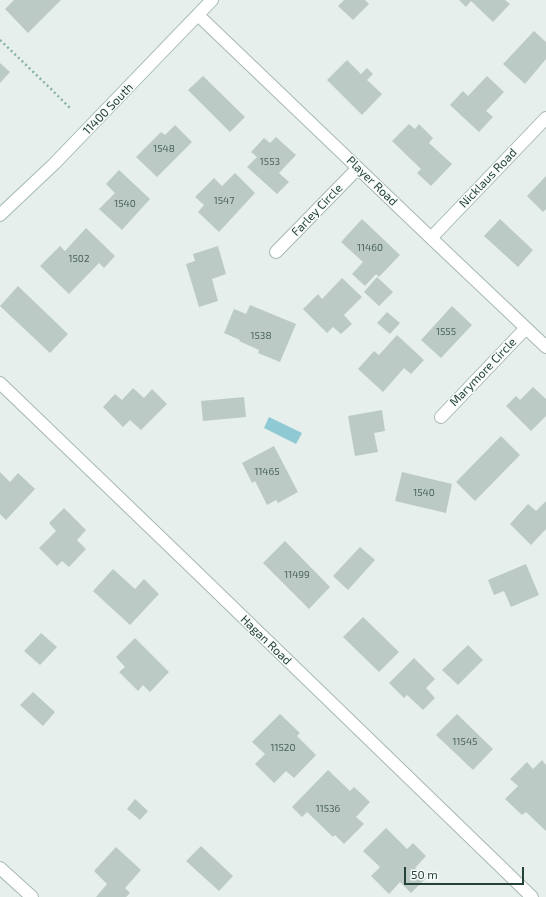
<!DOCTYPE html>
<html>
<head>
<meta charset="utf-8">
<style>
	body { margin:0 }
	#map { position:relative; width:546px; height:897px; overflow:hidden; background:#e6efeb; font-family:"Exo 2",sans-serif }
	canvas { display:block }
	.scale { position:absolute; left:404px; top:867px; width:120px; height:18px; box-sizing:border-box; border:2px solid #24423a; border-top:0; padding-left:5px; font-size:12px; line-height:14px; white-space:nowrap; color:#24423a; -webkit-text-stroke:3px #f7fbf9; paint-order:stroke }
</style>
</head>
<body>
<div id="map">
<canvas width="546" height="897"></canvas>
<div class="scale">50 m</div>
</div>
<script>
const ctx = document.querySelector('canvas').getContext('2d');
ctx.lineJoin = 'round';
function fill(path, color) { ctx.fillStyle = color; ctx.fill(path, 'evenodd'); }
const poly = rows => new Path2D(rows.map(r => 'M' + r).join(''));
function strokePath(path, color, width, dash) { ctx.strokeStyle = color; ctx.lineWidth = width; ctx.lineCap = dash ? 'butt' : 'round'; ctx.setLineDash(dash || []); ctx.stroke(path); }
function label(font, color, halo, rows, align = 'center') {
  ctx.font = font + ' "Exo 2",sans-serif'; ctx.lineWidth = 3; ctx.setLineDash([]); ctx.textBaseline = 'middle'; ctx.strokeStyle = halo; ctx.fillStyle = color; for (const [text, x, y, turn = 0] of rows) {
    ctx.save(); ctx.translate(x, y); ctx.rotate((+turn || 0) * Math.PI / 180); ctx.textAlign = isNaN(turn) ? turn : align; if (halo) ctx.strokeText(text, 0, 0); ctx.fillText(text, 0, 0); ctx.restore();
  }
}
const water = poly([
	[269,417,302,433,296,444,264,428]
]);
const building = poly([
	[14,0,61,0,28,33,5,9],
	[344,0,365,0,369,4,353,20,338,6],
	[459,0,505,0,510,4,493,22,471,1,466,7],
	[534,31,546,42,546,59,525,84,503,64],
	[347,60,361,74,367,68,373,74,367,80,382,94,362,115,327,80],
	[0,63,10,72,0,83],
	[203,76,245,117,230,132,188,90],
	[487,76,504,92,486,111,493,117,479,132,450,105,463,91,468,96],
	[409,124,415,129,419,124,433,138,429,143,452,164,431,186,417,173,421,169,392,141],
	[175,125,192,142,157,177,136,157,161,132,165,135],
	[276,137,296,155,279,173,289,182,277,194,247,167,257,157,251,152,264,138,270,143],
	[119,170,150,199,122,230,99,209,115,193,106,184],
	[235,173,255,193,219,232,198,212,204,205,195,197,214,178,222,186],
	[546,176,546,209,543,212,527,196],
	[362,219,400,255,379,277,376,274,365,286,352,274,363,262,341,242],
	[500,219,533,250,518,267,484,236],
	[86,228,115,256,104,268,99,263,69,294,40,266,60,246,65,251],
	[218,246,226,274,212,279,218,301,199,307,186,264,195,261,193,254],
	[377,277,393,292,379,306,364,292],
	[342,278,362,297,344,315,352,324,341,334,333,327,327,333,303,309,318,294,322,299],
	[18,286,68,334,50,353,0,306],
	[250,305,296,324,280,362,258,353,259,350,239,341,240,340,224,333,234,309,246,314],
	[452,306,472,325,441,358,421,340],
	[387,312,400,323,390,334,377,323],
	[397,335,424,360,411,374,404,368,383,392,358,369,374,351,379,355],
	[533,387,546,399,546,416,531,431,506,406,516,396,520,400],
	[133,388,144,398,152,389,167,404,141,430,130,420,123,427,103,407,115,394,122,400],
	[244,397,246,417,203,421,201,401],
	[382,410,385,431,374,433,378,452,355,456,348,416],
	[501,436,520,455,475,501,456,482],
	[274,446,298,492,278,503,276,500,267,505,255,481,252,483,242,463],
	[0,472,10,482,18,473,35,489,6,520,0,514],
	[402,472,452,484,446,513,395,501],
	[546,501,546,529,531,545,510,524,528,504,536,511],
	[64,508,86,530,77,540,86,549,69,567,62,561,57,566,39,548,56,531,49,523],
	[285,541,330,587,309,609,263,563],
	[360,547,375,560,348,590,333,576],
	[526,564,539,595,511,607,504,591,494,595,488,580],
	[113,569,135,589,144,579,159,594,130,625,93,591],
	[363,617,399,652,379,672,343,637],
	[41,633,57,647,40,665,24,651],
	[135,638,169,672,150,692,143,685,138,691,119,672,125,667,116,657],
	[468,645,483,660,458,685,442,670],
	[414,658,435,679,426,688,435,698,423,710,407,695,404,698,389,683],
	[33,692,55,712,43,726,20,705],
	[280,714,300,733,297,736,316,755,294,778,286,771,274,783,255,764,265,754,252,742],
	[457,714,493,749,473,770,436,735],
	[542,760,546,765,546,831,526,812,522,815,505,799,518,786,510,779,527,762,533,769],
	[328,770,350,791,354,787,370,802,356,817,364,824,344,844,335,835,333,837,307,812,302,817,292,807],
	[135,799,148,811,140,820,127,809],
	[386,828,407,849,413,843,426,856,415,868,426,878,411,893,400,882,389,894,371,876,380,867,363,851],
	[201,846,233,876,219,891,186,861],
	[116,847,141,870,125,888,130,893,126,897,96,897,107,884,94,871]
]);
const path = poly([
	[0,40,50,88,71,109]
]);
const minor = poly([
	[198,15,431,238,546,347],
	[431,238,546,118],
	[276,252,358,168],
	[0,383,184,560,532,897],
	[441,417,526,328],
	[0,868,32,897]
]);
const secondary = poly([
	[0,215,54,164,212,0]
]);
const numberNames = [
	["1548",164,149],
	["1553",270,162],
	["1547",224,201],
	["1540",125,204],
	["11460",370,248],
	["1502",79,259],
	["1555",446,332],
	["1538",261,336],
	["11465",267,472],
	["1540",424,493],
	["11499",297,575],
	["11545",465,742],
	["11520",283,748],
	["11536",328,809]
];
const streetNames = [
	["11400 South",108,109,-46],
	["Nicklaus Road",488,178,-46],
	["Player Road",372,181,44],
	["Farley Circle",317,210,-46],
	["Marymore Circle",483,372,-46],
	["Hagan Road",266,640,44]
];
fill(water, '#8ec9d4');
fill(building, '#bbcac4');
strokePath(minor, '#a8b8b2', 14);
strokePath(secondary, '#a4bbb3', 14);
strokePath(path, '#86b3a5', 2.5, [2, 3]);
strokePath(minor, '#fff', 12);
strokePath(secondary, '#fff', 12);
label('10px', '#4a645c', null, numberNames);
label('12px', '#24423a', '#f7fbf9', streetNames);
</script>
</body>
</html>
